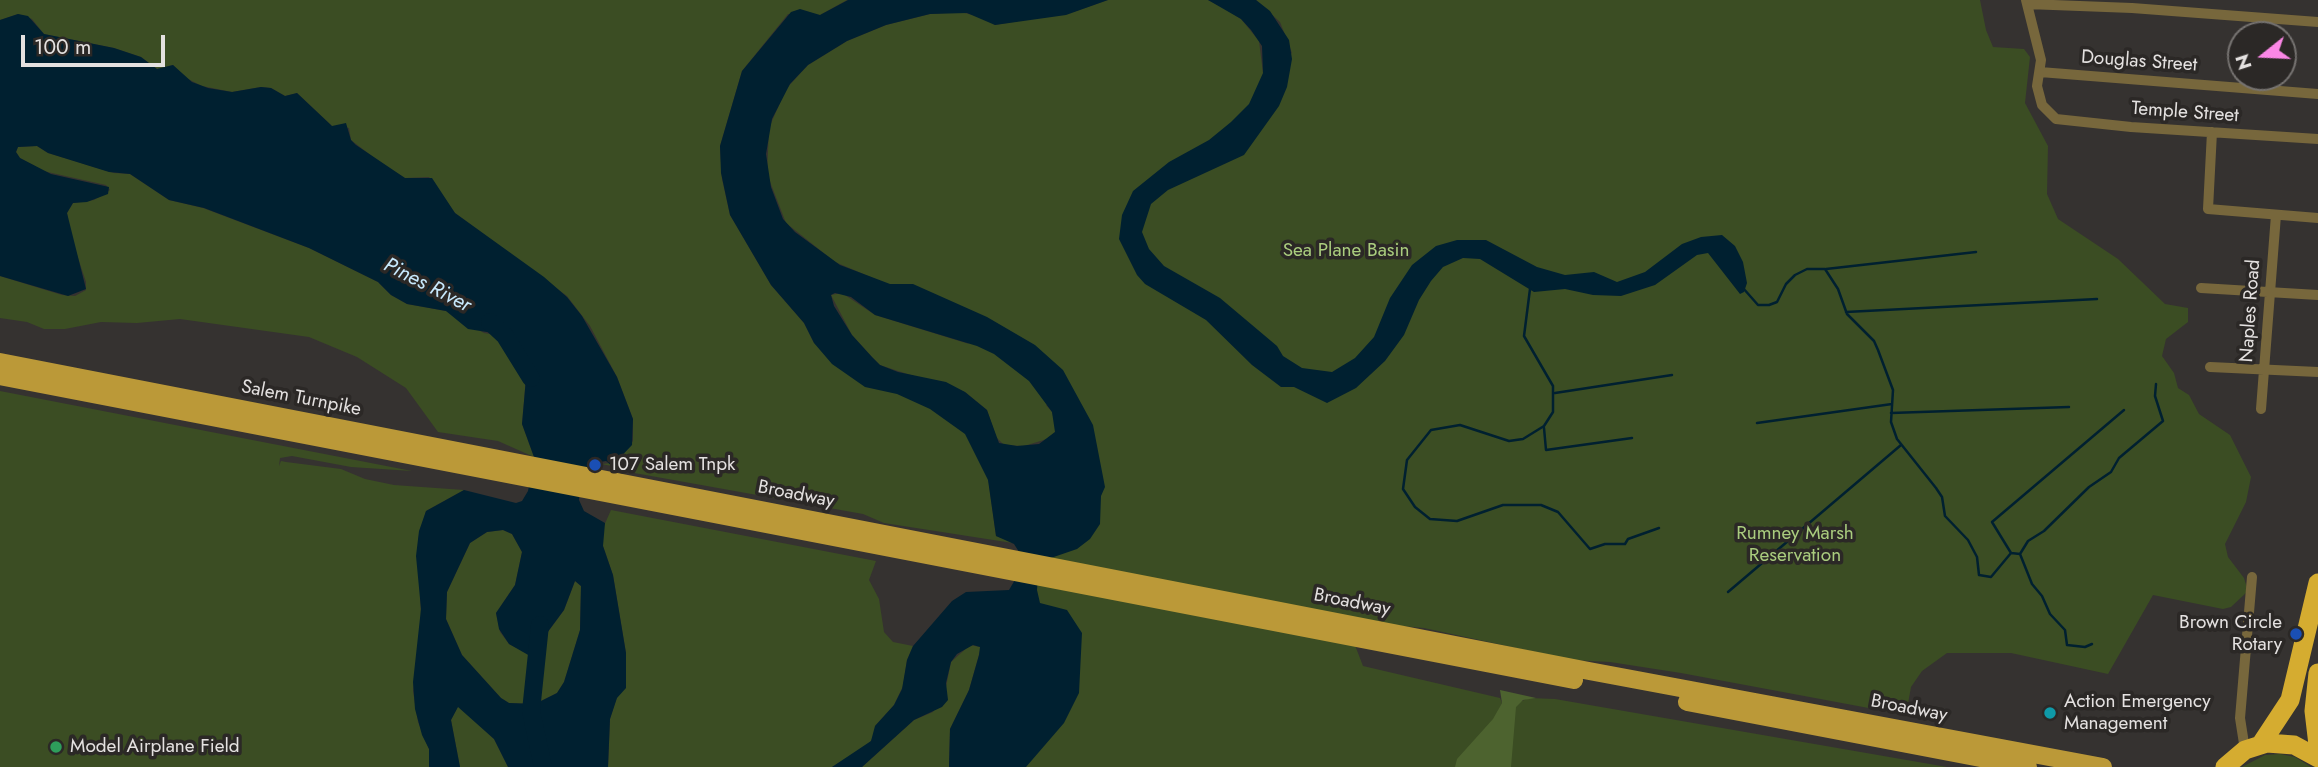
<!DOCTYPE html>
<html>
<head>
<meta charset="utf-8">
<style>
	body { margin:0 }
	#map { position:relative; width:2318px; height:767px; overflow:hidden; background:#353230; font-family:Jost,sans-serif }
	canvas { display:block }
	.north { position:absolute; left:2227px; top:21px; width:70px; height:70px; box-sizing:border-box; background:#2b2826; border:2px solid #757270; border-radius:50%; rotate:252deg; font-size:19px; font-weight:700; line-height:28px; text-align:center; color:#e4e1e0 }
	.north::after { content:''; display:block; margin:auto; width:24px; height:32px; background:#fb87e6; clip-path:polygon(50% 0,100% 100%,50% 72%,0 100%) }
	.scale { position:absolute; left:21px; top:35px; width:144px; height:32px; box-sizing:border-box; border:4px solid #e4e1e0; border-top:0; padding-left:9px; font-size:21px; line-height:24px; white-space:nowrap; color:#e4e1e0; -webkit-text-stroke:5px #2b2826; paint-order:stroke }
</style>
</head>
<body>
<div id="map">
<canvas width="2318" height="767"></canvas>
<div class="north">N</div>
<div class="scale">100 m</div>
</div>
<script>
const ctx = document.querySelector('canvas').getContext('2d');
ctx.lineJoin = 'round';
function fill(path, color) { ctx.fillStyle = color; ctx.fill(path, 'evenodd'); }
const poly = rows => new Path2D(rows.map(r => 'M' + r).join(''));
function strokePath(path, color, width, dash) { ctx.strokeStyle = color; ctx.lineWidth = width; ctx.lineCap = dash ? 'butt' : 'round'; ctx.setLineDash(dash || []); ctx.stroke(path); }
function label(font, color, halo, rows, align = 'center') {
  ctx.font = font + ' Jost,sans-serif'; ctx.lineWidth = 7; ctx.setLineDash([]); ctx.textBaseline = 'middle'; ctx.strokeStyle = halo; ctx.fillStyle = color; for (const [text, x, y, turn = 0] of rows) {
    ctx.save(); ctx.translate(x, y); ctx.rotate((+turn || 0) * Math.PI / 180); ctx.textAlign = isNaN(turn) ? turn : align; if (halo) ctx.strokeText(text, 0, 0); ctx.fillText(text, 0, 0); ctx.restore();
  }
}
const green = poly([
	[0,0,847,0,820,15,788,14,742,71,720,146,722,179,730,215,771,285,804,323,814,343,962,423,987,470,996,536,1019,544,884,523,863,514,612,469,612,466,601,464,613,463,633,441,633,419,617,377,590,326,567,296,455,213,429,177,405,178,382,164,351,140,349,128,332,126,297,93,285,96,271,88,261,87,232,92,202,86,186,78,173,65,157,69,141,57,114,48,44,34,32,19,18,14,0,20],
	[1108,0,1208,0,1224,8,1241,19,1259,41,1263,73,1292,53,1280,22,1256,0,1980,0,1986,30,1993,47,2024,49,2030,57,2025,103,2048,146,2047,194,2058,219,2118,259,2165,304,2188,308,2188,322,2166,339,2162,356,2174,373,2178,388,2189,395,2199,414,2230,435,2251,477,2246,502,2225,544,2228,557,2244,578,2248,591,2231,607,2223,609,2153,595,2108,674,2011,653,1947,653,1922,671,1911,687,1906,715,1681,673,1610,662,1572,660,1424,628,1367,623,1353,640,1363,666,1500,698,1502,703,1498,711,1529,698,1555,699,1947,767,970,767,1031,545,1078,515,1057,403,1046,405,1052,412,1055,424,1055,432,1047,439,1024,446,1004,445,996,437,987,410,965,392,898,371,880,365,872,357,852,335,831,295,842,293,875,315,969,344,880,281,835,262,786,223,767,174,769,128,786,89,808,65,847,41,886,25,930,14,960,12,982,17,995,25,1076,11],
	[37,146,48,153,114,173,130,174,169,200,203,208,309,248,378,282,391,295,407,304,446,311,484,333,506,337,516,346,526,378,522,424,534,457,498,441,438,432,406,388,357,357,309,337,180,319,137,323,101,322,65,329,44,329,27,322,0,318,0,276,62,295,75,296,86,290,86,282,70,234,67,213,73,203,94,200,110,190,106,185,43,171,20,158,16,152,18,147],
	[0,391,412,471,351,467,292,456,280,458,279,466,281,461,286,462,341,469,365,479,394,485,464,490,426,511,418,539,421,616,413,691,418,722,429,749,432,767,0,767],
	[611,510,876,561,869,580,879,599,884,632,893,642,913,646,907,660,903,686,894,705,875,726,875,734,869,744,832,767,608,767,610,719,626,668,626,653,613,575,603,546,603,528],
	[503,530,512,534,522,552,515,585,496,613,500,632,509,644,531,655,564,610,575,581,581,586,580,630,564,682,557,693,535,704,509,703,501,698,462,655,446,619,447,592,470,543,487,532],
	[970,645,980,647,980,651,969,690,950,729,949,767,862,767,914,720,933,712,946,687,951,662],
	[458,706,494,739,508,767,460,767,451,720],
	[2280,754,2295,757,2311,767,2242,767,2265,755]
]);
const forest = poly([
	[1500,690,1536,698,1523,700,1516,707,1511,767,1455,767,1457,759,1493,719,1502,703]
]);
const water = poly([
	[848,0,1108,0,1066,15,995,25,967,13,930,14,886,25,847,41,808,65,790,84,772,119,766,154,771,187,783,219,795,232,840,265,890,284,913,284,987,317,1035,345,1063,370,1093,425,1105,487,1101,496,1100,524,1090,539,1077,549,1045,560,1038,576,1037,590,1040,603,1067,610,1082,633,1079,693,1064,723,1026,767,949,767,950,729,969,690,979,655,980,647,973,645,957,654,951,662,946,683,948,700,942,707,914,720,862,767,832,767,871,741,875,726,894,705,902,689,907,660,913,646,952,601,966,592,1009,590,1016,578,1021,555,1014,544,996,536,988,480,965,434,930,409,897,394,865,387,832,364,814,343,804,323,771,285,730,215,721,173,720,146,742,71,791,12,800,9,820,15],
	[835,293,851,297,875,315,977,346,994,354,1029,381,1052,412,1055,432,1039,444,1017,446,999,443,987,410,965,392,946,382,898,372,880,365,872,357,852,335,834,306,831,295],
	[1208,0,1256,0,1270,11,1289,40,1292,59,1287,87,1279,106,1244,155,1168,190,1151,204,1142,232,1149,249,1164,266,1220,298,1277,346,1283,356,1302,368,1332,372,1355,358,1374,337,1390,298,1412,265,1436,246,1457,240,1486,240,1537,267,1565,275,1594,272,1617,282,1645,272,1682,244,1701,237,1722,235,1735,246,1743,262,1747,283,1744,292,1740,294,1708,253,1697,255,1655,285,1621,296,1593,295,1565,289,1534,292,1480,259,1463,258,1443,267,1431,281,1419,300,1404,335,1385,361,1356,388,1327,403,1294,387,1281,387,1252,365,1206,320,1145,284,1137,275,1119,239,1122,215,1133,191,1169,162,1209,140,1231,122,1249,104,1263,73,1262,46,1251,30,1241,19],
	[18,14,28,16,44,34,114,48,141,57,157,69,173,65,192,82,208,88,232,92,261,87,271,88,285,96,297,93,332,126,346,123,351,140,356,145,405,178,432,178,455,213,544,277,567,297,582,316,617,377,633,419,632,445,612,466,606,461,595,463,580,488,579,500,584,511,605,523,603,546,613,575,626,653,626,688,617,698,610,719,608,767,508,767,494,739,458,707,451,720,460,767,429,767,429,749,422,735,415,709,413,682,421,609,416,556,419,531,426,511,464,490,516,503,522,501,528,491,534,457,522,424,526,378,516,346,506,337,493,333,468,329,446,311,407,304,391,295,378,282,309,248,204,208,169,200,130,174,109,172,48,153,37,146,18,147,16,152,20,158,51,174,109,187,108,194,87,202,73,203,67,213,86,289,68,296,0,276,0,20],
	[503,530,512,534,522,552,515,585,496,613,499,629,509,644,530,656,564,610,575,581,581,586,580,630,564,682,557,693,535,704,509,703,501,698,462,655,446,619,447,592,470,543,487,532]
]);
const stream = poly([
	[1826,269,1976,252],
	[1743,288,1758,305,1769,305,1777,302,1786,284,1795,275,1807,269,1825,269,1838,289,1847,314,1874,341,1878,350,1893,390,1891,422,1897,439,1936,488,1942,497,1945,516,1968,540,1977,557,1979,575,1991,577,2011,553],
	[1530,289,1524,336,1553,386,1553,412,1544,426,1523,439,1509,441,1460,425,1431,430,1407,460,1403,489,1415,507,1430,519,1457,521,1503,505,1541,505,1558,512,1590,549,1605,544,1625,544,1628,539,1659,528],
	[1846,312,2097,299],
	[1555,393,1672,375],
	[1891,413,2069,407],
	[1757,423,1892,404],
	[1544,428,1546,450,1632,438],
	[2020,554,2028,541,2044,531,2089,487,2111,472,2119,458,2163,421,2155,396,2156,384],
	[1728,592,1901,445],
	[2092,644,2085,647,2067,645,2065,630,2050,614,2042,596,2032,584,2020,554,2011,553,1992,522,2124,410]
]);
const river = poly([
	[490,322,505,336,531,378],
	[540,625,531,711,543,767]
]);
const street = poly([
	[2026,0,2041,60,2037,86,2042,105,2056,119,2131,127,2318,139],
	[2027,4,2132,8,2318,22],
	[2040,72,2318,94],
	[2212,132,2208,209,2318,218],
	[2201,288,2318,295],
	[2210,367,2318,372],
	[2261,409,2276,215],
	[2245,750,2240,718,2252,577]
]);
const primary = poly([
	[0,362,1589,671,2103,767],
	[0,376,1574,680],
	[1687,702,2028,767]
]);
const highway = poly([
	[2318,673,2314,711,2318,745],
	[2261,744,2290,700,2318,583],
	[2225,767,2245,750,2267,743,2294,745,2318,758]
]);
const markers = [
	[595,465,7,"#1a4fb4"],
	[2296,634,7,"#1a4fb4"],
	[2050,713,7,"#0f9aa8"],
	[56,747,7,"#2e9e5b"]
];
const streetNames = [
	["Douglas Street",2139,62,4],
	["Temple Street",2185,113,4],
	["Naples Road",2251,311,-86],
	["Salem Turnpike",301,399,11],
	["Broadway",796,495,11],
	["Broadway",1352,603,11],
	["Broadway",1909,709,11]
];
const parkNames = [
	["Sea Plane Basin",1346,251],
	["Rumney Marsh",1795,534],
	["Reservation",1795,556]
];
const poiNames = [
	["107 Salem Tnpk",609,465],
	["Brown Circle",2282,623,"right"],
	["Rotary",2282,645,"right"],
	["Action Emergency",2064,702],
	["Management",2064,724],
	["Model Airplane Field",70,747]
];
const waterNames = [
	["Pines River",427,286,27]
];
fill(green, '#3b4d23');
fill(forest, '#4d632f');
fill(water, '#002030');
strokePath(stream, '#002030', 2.5);
strokePath(river, '#002030', 18);
strokePath(street, '#77673c', 10);
strokePath(primary, '#bb9938', 18);
strokePath(highway, '#d5ac30', 19);
for (const [x, y, r, color] of markers) { const dot = new Path2D(); dot.arc(x, y, r, 0, 2 * Math.PI); ctx.fillStyle = color; ctx.fill(dot); strokePath(dot, '#2b2826', 2.5); }
label('19px', '#e4e1e0', '#2b2826', streetNames);
label('19px', '#aacd7e', '#2b2826', parkNames);
label('19px', '#e4e1e0', '#2b2826', poiNames, 'left');
label('italic 21px', '#c7e9fd', '#2b2826', waterNames);
</script>
</body>
</html>
